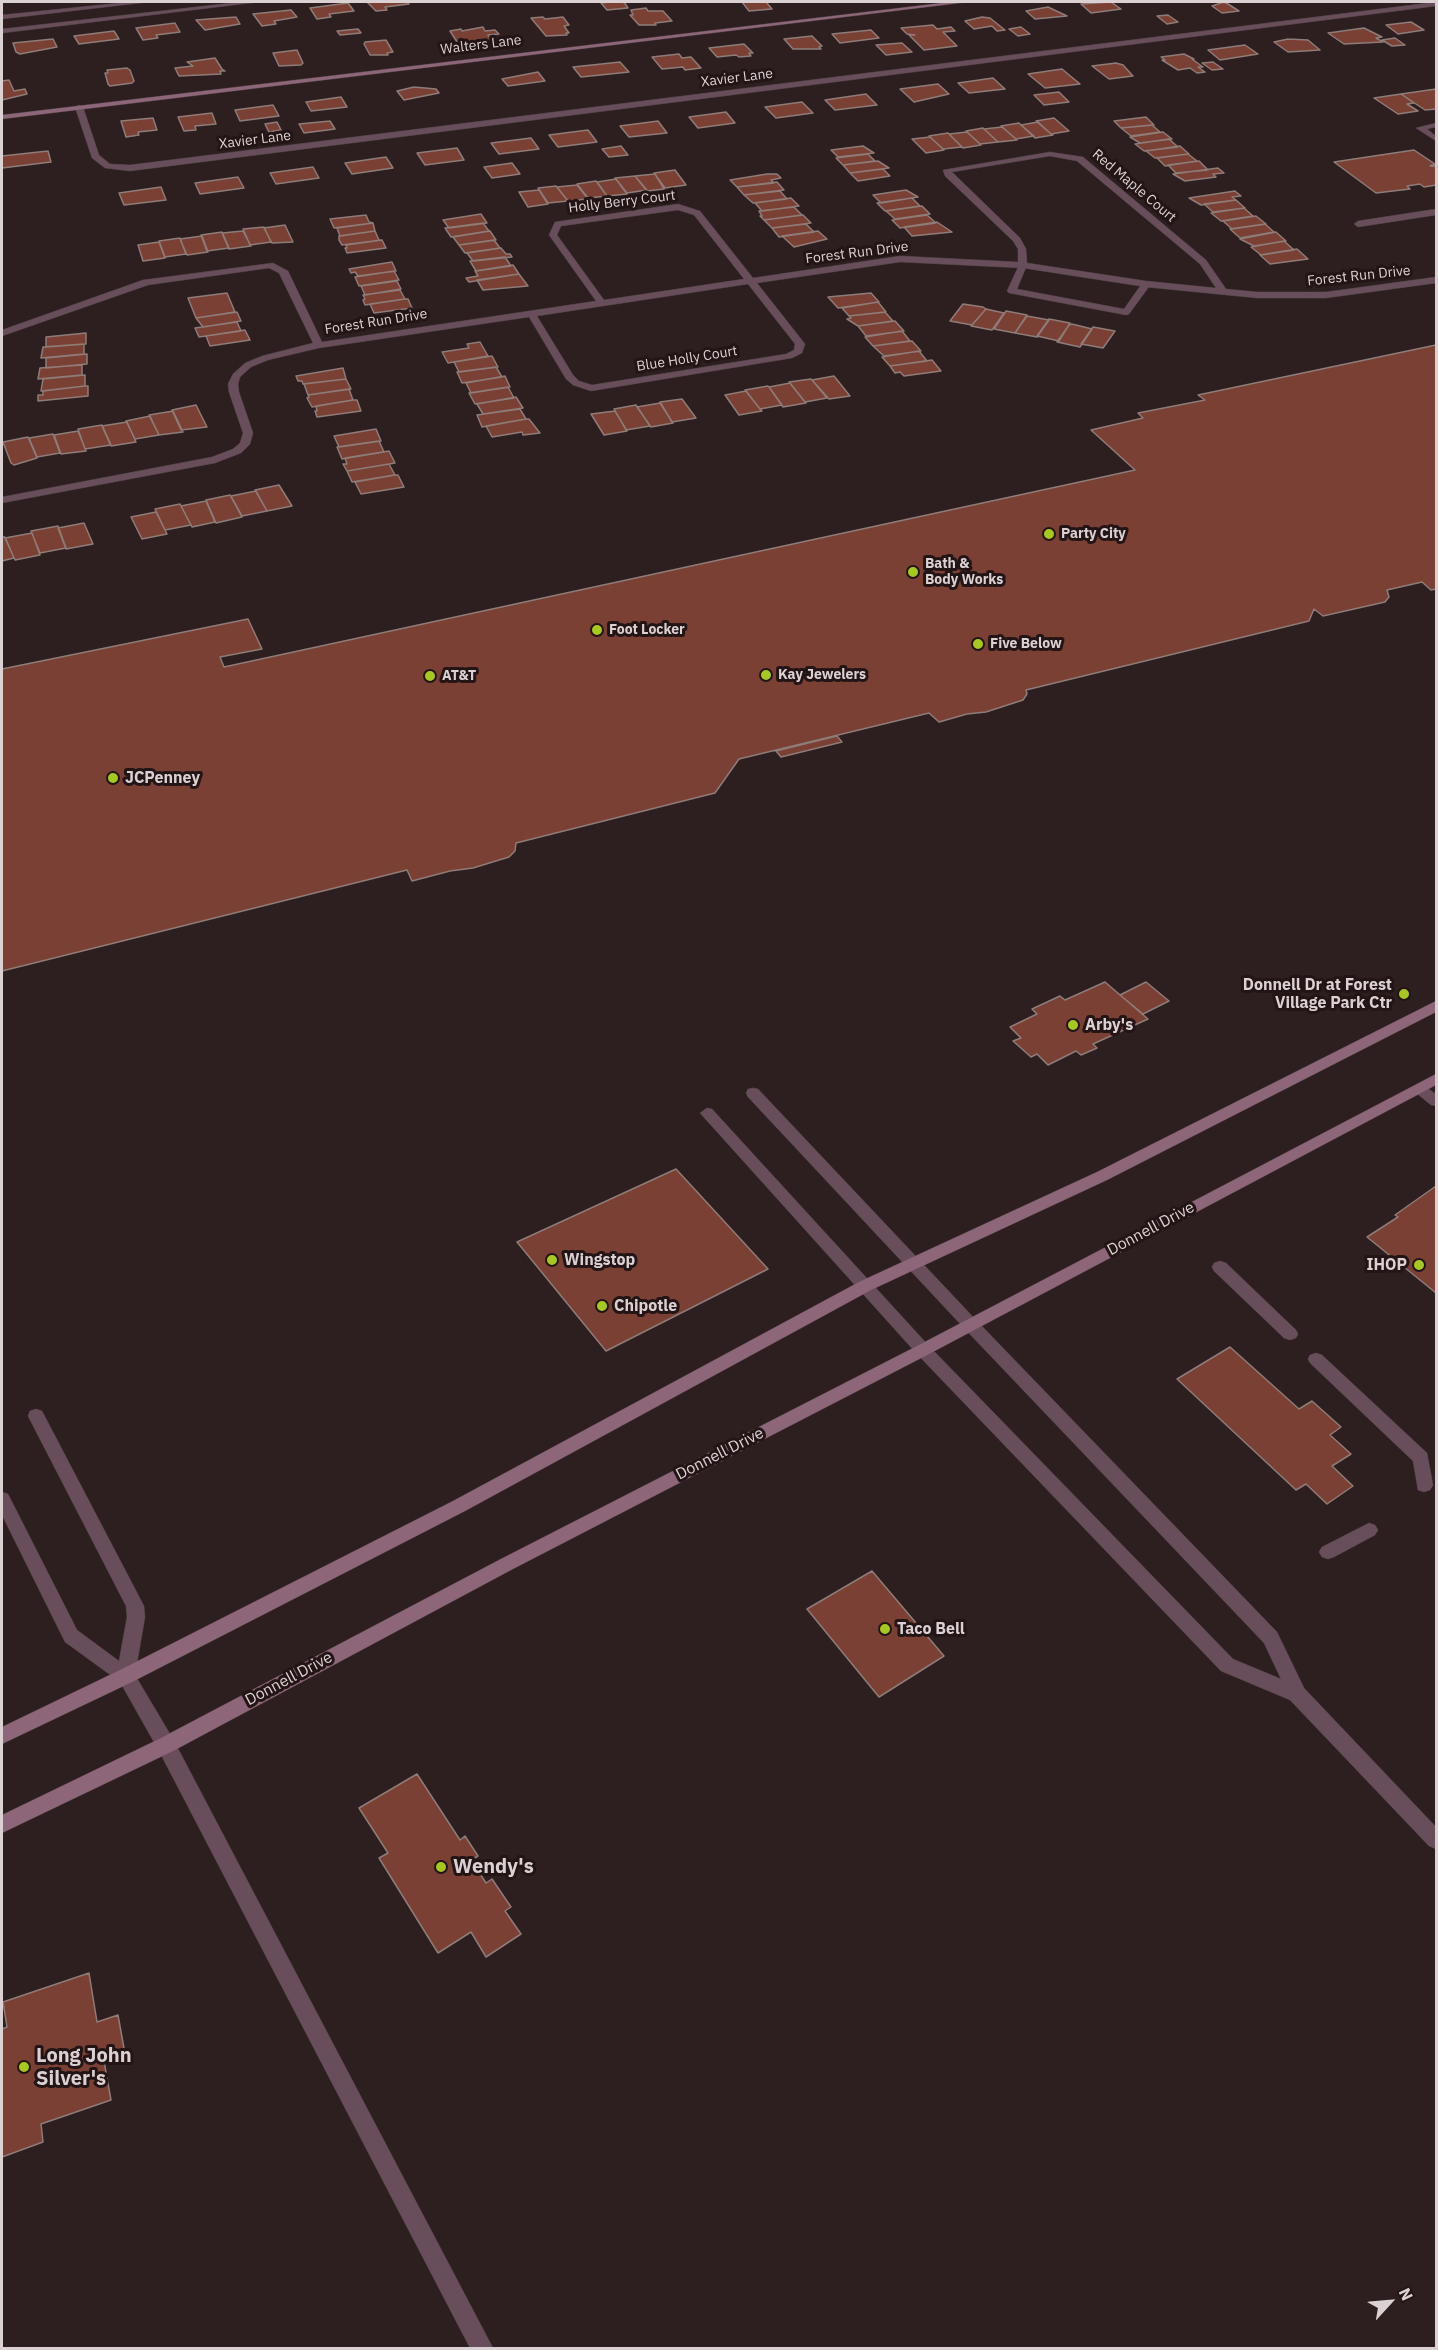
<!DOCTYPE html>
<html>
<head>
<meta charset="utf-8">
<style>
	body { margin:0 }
	#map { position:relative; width:1438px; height:2350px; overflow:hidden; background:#2d1e20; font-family:"IBM Plex Sans",sans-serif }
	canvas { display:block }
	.frame { position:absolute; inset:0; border:3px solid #dbd1d2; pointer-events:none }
	.north { position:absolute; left:1360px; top:2272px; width:60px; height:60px; -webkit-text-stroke:4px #231516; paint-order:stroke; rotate:64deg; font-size:16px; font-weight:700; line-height:24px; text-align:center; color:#dbd1d2 }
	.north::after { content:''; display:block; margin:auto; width:21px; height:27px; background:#dbd1d2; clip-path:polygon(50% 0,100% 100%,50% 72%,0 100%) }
</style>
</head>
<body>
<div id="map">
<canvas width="1438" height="2350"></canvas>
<div class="frame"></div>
<div class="north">N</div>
</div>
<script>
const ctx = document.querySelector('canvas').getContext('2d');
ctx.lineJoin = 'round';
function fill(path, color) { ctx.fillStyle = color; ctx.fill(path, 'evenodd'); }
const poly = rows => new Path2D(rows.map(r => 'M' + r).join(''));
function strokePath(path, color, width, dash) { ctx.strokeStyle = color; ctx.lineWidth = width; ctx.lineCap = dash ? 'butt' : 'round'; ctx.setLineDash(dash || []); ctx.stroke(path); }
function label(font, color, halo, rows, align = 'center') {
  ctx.font = font + ' "IBM Plex Sans",sans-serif'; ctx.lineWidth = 6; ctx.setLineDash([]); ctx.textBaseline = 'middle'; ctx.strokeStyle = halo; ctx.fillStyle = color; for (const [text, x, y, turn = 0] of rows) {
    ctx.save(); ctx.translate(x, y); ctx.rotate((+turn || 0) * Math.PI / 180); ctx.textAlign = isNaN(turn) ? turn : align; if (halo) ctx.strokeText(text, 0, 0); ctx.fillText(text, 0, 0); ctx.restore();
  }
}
const building = poly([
	[367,2,407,2,409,4,385,7,387,10,376,11,367,2],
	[609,2,624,2,628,8,607,10,601,3,609,2],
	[742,2,766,2,772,9,749,11,742,2],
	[1111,2,1121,9,1091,13,1081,4,1111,2],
	[1224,2,1228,4,1239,11,1222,13,1212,6,1224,2],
	[348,3,354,11,329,14,331,17,317,19,310,8,348,3],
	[1048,7,1067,16,1035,19,1026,11,1048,7],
	[646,8,648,11,663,11,672,21,655,23,656,25,639,25,630,15,633,15,631,10,646,8],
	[291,10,297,17,274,21,276,24,262,26,253,14,291,10],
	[1168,15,1178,22,1167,24,1157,16,1168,15],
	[236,17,240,24,205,30,196,20,236,17],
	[543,17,545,19,563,17,569,25,564,26,569,33,566,33,567,35,546,36,531,18,543,17],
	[982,17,990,18,1005,30,997,31,992,26,974,29,965,21,982,17],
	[1411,22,1424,30,1398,34,1386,25,1411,22],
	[175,23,180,32,156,35,158,38,143,40,136,28,175,23],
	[933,25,937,29,951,27,955,31,943,32,957,46,924,50,909,35,915,35,907,34,901,28,933,25],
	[483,27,485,31,495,30,499,34,488,35,492,41,467,46,459,45,450,31,461,29,462,31,483,27],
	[1021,27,1030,34,1018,36,1009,29,1021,27],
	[1364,28,1382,37,1376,38,1383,42,1344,44,1328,33,1364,28],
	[358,29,361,33,340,35,337,31,358,29],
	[871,30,879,38,840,43,832,34,871,30],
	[114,31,119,39,79,44,74,36,114,31],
	[812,36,822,46,819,47,821,49,793,49,784,39,812,36],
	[1395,38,1405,45,1392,46,1382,40,1395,38],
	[53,39,57,47,20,54,16,52,13,43,53,39],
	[1288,39,1308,40,1320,50,1288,52,1274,42,1288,39],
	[386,40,393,52,387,53,388,55,370,55,364,44,365,42,386,40],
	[902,43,912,52,886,55,876,45,902,43],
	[744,44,753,53,749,53,751,56,739,57,736,55,717,57,709,48,744,44],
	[1245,45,1258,54,1220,60,1208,50,1245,45],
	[297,50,303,63,301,65,279,66,273,53,297,50],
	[679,54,682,58,691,57,701,68,685,70,683,67,662,69,652,57,679,54],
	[1184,54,1194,59,1192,59,1203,67,1198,67,1205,72,1197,73,1190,68,1178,70,1162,60,1165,60,1161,57,1184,54],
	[215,58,222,69,225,71,220,71,221,74,179,76,175,68,193,66,187,62,215,58],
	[620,62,629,72,581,77,573,67,620,62],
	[1213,62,1223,69,1212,70,1202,63,1213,62],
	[1116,63,1123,65,1133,76,1109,79,1092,66,1116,63],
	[127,68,130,70,134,81,132,83,110,86,108,84,105,73,108,73,107,70,127,68],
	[1062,69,1080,84,1045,88,1028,74,1062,69],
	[538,72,545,81,508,86,502,79,538,72],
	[993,78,1005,89,969,93,958,83,993,78],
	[9,80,14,91,25,89,27,94,2,100,2,81,9,80],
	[938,84,949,94,914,102,900,89,938,84],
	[414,87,436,89,439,93,404,100,397,91,414,87],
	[1436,89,1436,109,1425,110,1401,94,1436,89],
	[1059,92,1069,102,1044,105,1034,95,1059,92],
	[866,94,877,105,835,110,825,100,866,94],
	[1401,94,1414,103,1407,104,1418,111,1398,114,1374,98,1401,94],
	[341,97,347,107,311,111,306,102,341,97],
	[802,102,813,113,776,118,765,107,802,102],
	[273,105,279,116,240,121,235,110,273,105],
	[726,112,735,123,698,128,689,117,726,112],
	[212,113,216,124,195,126,196,130,184,131,178,117,212,113],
	[1146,117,1154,125,1121,128,1114,121,1146,117],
	[153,118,157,130,138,132,139,135,126,137,121,121,153,118],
	[1054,118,1069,131,1051,134,1036,121,1054,118],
	[330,121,335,129,304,133,299,124,330,121],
	[658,121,667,133,629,137,620,126,658,121],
	[277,122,281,130,269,132,265,124,277,122],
	[1038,122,1051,134,1053,135,1035,138,1021,125,1038,122],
	[1019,123,1021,125,1034,136,1016,139,1001,126,1019,123],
	[1152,125,1160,132,1131,136,1121,128,1152,125],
	[1002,127,1016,139,1017,140,998,142,984,129,1002,127],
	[983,128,984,129,998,142,980,144,966,131,983,128],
	[588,130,597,142,558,147,549,135,588,130],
	[967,132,980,144,981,145,963,148,949,134,967,132],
	[1163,132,1172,139,1140,143,1130,137,1163,132],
	[948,133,962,147,943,149,929,136,948,133],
	[930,137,943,149,944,150,926,153,912,139,930,137],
	[531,138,539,149,499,154,491,143,531,138],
	[1169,139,1178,147,1144,151,1135,144,1169,139],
	[621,146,628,155,609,157,602,149,621,146],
	[863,146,874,153,838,157,831,150,863,146],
	[1180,146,1189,154,1155,158,1146,151,1180,146],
	[457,148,464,160,425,165,417,153,457,148],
	[1414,150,1435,164,1430,166,1436,166,1436,185,1424,187,1420,184,1407,186,1410,189,1376,193,1334,162,1414,150],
	[48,151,51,162,2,168,2,156,48,151],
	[868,154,875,161,843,165,836,158,868,154],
	[1188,154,1197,161,1165,166,1157,158,1188,154],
	[386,157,393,168,352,174,345,163,386,157],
	[878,161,889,168,850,173,843,165,878,161],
	[1199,161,1208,170,1176,173,1168,165,1199,161],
	[512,163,520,174,492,178,484,167,512,163],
	[313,167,319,178,276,184,270,173,313,167],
	[1218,168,1224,173,1213,174,1216,177,1185,181,1173,174,1218,168],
	[883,169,890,176,858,181,850,173,883,169],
	[675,170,686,185,665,188,654,173,675,170],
	[655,174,664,189,647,191,635,176,655,174],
	[767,174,777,174,781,178,771,180,774,183,737,187,730,180,767,174],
	[635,176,647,190,627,193,615,178,635,176],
	[238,177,244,188,200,194,195,183,238,177],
	[616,179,627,194,607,196,597,182,616,179],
	[596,181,607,196,588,198,577,184,596,181],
	[777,182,784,190,744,195,737,187,777,182],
	[577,185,588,199,568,201,557,187,577,185],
	[556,186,568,201,548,203,538,188,556,186],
	[161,187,166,200,124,205,119,193,161,187],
	[539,190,548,204,528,207,519,192,539,190],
	[906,190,918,197,881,203,873,195,906,190],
	[780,191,787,199,753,203,744,195,780,191],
	[1235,191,1241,196,1232,197,1236,200,1201,205,1189,198,1235,191],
	[791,198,799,206,762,211,755,203,791,198],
	[912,198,920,206,885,211,877,203,912,198],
	[1236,200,1245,208,1213,212,1204,204,1236,200],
	[922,206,930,214,895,219,886,211,922,206],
	[794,207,802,215,764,220,760,216,762,216,759,211,794,207],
	[1244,208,1253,216,1221,221,1211,213,1244,208],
	[481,214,487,223,449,228,443,220,481,214],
	[366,215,369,222,373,223,334,228,330,219,366,215],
	[803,215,811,223,772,228,764,220,803,215],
	[927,215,936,223,900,228,892,220,927,215],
	[1256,216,1266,224,1232,229,1223,221,1256,216],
	[937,222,952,232,912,236,904,227,937,222],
	[373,223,375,231,340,236,337,228,373,223],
	[483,223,489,231,451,237,445,228,483,223],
	[806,224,814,232,779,237,772,228,806,224],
	[1265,224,1274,232,1240,238,1230,229,1265,224],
	[285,225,293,242,272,243,264,228,285,225],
	[264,227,271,242,250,245,243,229,264,227],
	[243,231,251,246,229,249,222,233,243,231],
	[375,231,379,240,382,240,342,245,339,240,339,236,375,231],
	[490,231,496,240,459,245,453,237,490,231],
	[818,231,827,239,794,247,782,236,818,231],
	[222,232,229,248,207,251,201,235,222,232],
	[1276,232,1286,241,1254,246,1240,239,1276,232],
	[202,236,208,252,187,255,180,239,202,236],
	[180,238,186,254,165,257,159,241,180,238],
	[382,240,386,248,347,253,345,248,347,248,346,245,382,240],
	[494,240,500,248,465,253,459,245,494,240],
	[1284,241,1294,250,1261,255,1251,247,1284,241],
	[159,242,165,258,143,261,138,245,159,242],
	[501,248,506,254,510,254,512,257,473,261,467,253,501,248],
	[1297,249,1308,259,1270,264,1260,255,1297,249],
	[505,257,511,266,476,271,470,261,505,257],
	[392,262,396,271,358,276,355,272,351,273,349,269,392,262],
	[513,265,519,274,469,282,466,278,478,276,475,271,513,265],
	[394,271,399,280,359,286,355,277,394,271],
	[519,274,528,286,483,290,477,280,519,274],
	[397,281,401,289,365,295,361,286,397,281],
	[400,290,405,299,365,305,363,300,365,299,363,295,400,290],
	[227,293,235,312,196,318,188,298,227,293],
	[871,293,879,302,838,308,828,297,871,293],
	[405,299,408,299,412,308,374,313,370,304,405,299],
	[878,302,886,312,849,316,842,308,878,302],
	[963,304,983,307,986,309,972,325,950,321,963,304],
	[986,309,1004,313,992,330,971,326,986,309],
	[1006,311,1027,315,1015,333,994,329,1006,311],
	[237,312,241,321,203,327,196,318,237,312],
	[885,312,893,321,858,326,847,319,851,318,849,316,885,312],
	[1027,316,1049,320,1037,337,1015,333,1027,316],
	[1049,319,1070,323,1059,341,1037,336,1049,319],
	[895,321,904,331,866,336,858,326,895,321],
	[237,322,241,331,199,337,195,328,237,322],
	[1072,324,1092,329,1080,347,1057,342,1069,325,1072,324],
	[1093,327,1115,331,1103,348,1081,344,1093,327],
	[245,330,250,340,210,346,206,336,245,330],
	[902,331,910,341,873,346,865,337,902,331],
	[86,333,86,344,46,347,46,337,86,333],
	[912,341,921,351,884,356,873,346,912,341],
	[480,342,488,356,448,363,442,352,469,348,467,344,480,342],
	[84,344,84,354,41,358,43,347,84,344],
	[1436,345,1436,589,1431,590,1422,582,1387,590,1389,597,1385,602,1323,616,1314,609,1309,621,1026,690,1027,694,1023,700,986,712,967,714,939,722,929,713,739,759,715,793,516,843,515,851,509,857,473,868,450,871,412,881,407,870,2,971,2,669,248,619,262,649,220,657,224,667,1135,470,1091,430,1143,418,1138,413,1205,400,1198,395,1436,345],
	[919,351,927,361,890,366,882,357,919,351],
	[87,354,87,364,46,368,46,358,87,354],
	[492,356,498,367,459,372,454,362,492,356],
	[932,360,941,371,904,376,900,372,895,373,890,366,932,360],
	[82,365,82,375,38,379,40,368,82,365],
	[496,367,502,377,462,383,457,372,496,367],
	[343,368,346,379,303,384,302,381,298,381,296,376,343,368],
	[85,375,85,386,41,391,43,379,85,375],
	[505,376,510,387,471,393,466,383,505,376],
	[834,376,850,396,829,399,812,380,834,376],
	[346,379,351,389,308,395,304,384,346,379],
	[811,379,812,380,827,398,805,402,789,382,811,379],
	[790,383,805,402,806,403,783,407,769,387,790,383],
	[85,386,88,386,88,396,38,401,38,395,43,395,43,391,85,386],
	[768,386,769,387,782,405,760,409,745,390,768,386],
	[508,387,514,398,475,404,469,393,508,387],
	[349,389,353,400,312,407,307,398,309,397,308,395,349,389],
	[746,391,760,409,762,411,739,415,725,395,746,391],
	[516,397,523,408,483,414,477,404,516,397],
	[682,399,696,418,672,422,660,402,682,399],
	[353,400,357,400,361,411,317,417,315,411,317,411,316,406,353,400],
	[660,403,673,423,651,427,637,407,660,403],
	[196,405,207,427,181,430,172,410,196,405],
	[636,405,650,426,626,430,614,409,636,405],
	[520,409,526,419,482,427,477,415,520,409],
	[173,411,183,432,159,435,149,415,173,411],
	[615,411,627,431,604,435,591,414,615,411],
	[150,416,159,435,135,439,126,421,150,416],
	[526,419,529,419,540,433,523,435,522,432,492,437,486,426,526,419],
	[127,422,136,442,111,446,102,426,127,422],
	[102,425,111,445,85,449,78,429,102,425],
	[376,429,381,441,339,447,334,436,376,429],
	[78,431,86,451,61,454,54,435,78,431],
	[53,434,60,453,37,457,29,438,53,434],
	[28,437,37,458,14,465,11,463,3,442,28,437],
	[379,441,384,452,342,459,337,447,379,441],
	[389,451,395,463,347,471,343,464,347,464,345,458,389,451],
	[389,464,395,475,352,482,347,471,389,464],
	[395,475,398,475,404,487,361,494,355,482,395,475],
	[279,485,292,506,267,511,255,490,279,485],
	[256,491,267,511,242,516,231,496,256,491],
	[230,495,242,517,216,523,206,500,230,495],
	[206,501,215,522,192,527,181,506,206,501],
	[180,504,191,525,165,530,155,509,180,504],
	[156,512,167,534,142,539,131,517,156,512],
	[84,523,93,544,66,549,58,528,84,523],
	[58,526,66,548,40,553,31,531,58,526],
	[32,533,40,555,15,560,5,538,32,533],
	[2,537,5,537,14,558,2,561,2,537],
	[837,736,842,742,781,757,776,751,837,736],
	[1105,982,1148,1019,1093,1044,1097,1048,1081,1055,1076,1051,1048,1065,1037,1054,1031,1057,1013,1041,1021,1038,1010,1027,1037,1014,1032,1009,1060,996,1065,1000,1105,982],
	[1146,982,1169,1001,1143,1014,1120,995,1146,982],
	[676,1169,768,1269,606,1351,517,1242,676,1169],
	[1436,1186,1436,1293,1367,1237,1398,1217,1395,1215,1436,1186],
	[1230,1347,1299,1409,1312,1401,1341,1427,1330,1435,1351,1454,1332,1466,1353,1486,1327,1504,1306,1484,1296,1490,1177,1379,1230,1347],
	[872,1571,944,1656,879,1697,807,1609,872,1571],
	[417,1774,460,1840,465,1836,478,1856,471,1860,486,1883,492,1879,511,1907,505,1911,521,1934,486,1957,471,1932,438,1953,379,1858,388,1853,359,1808,417,1774],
	[89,1973,97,2022,118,2015,125,2054,104,2061,111,2100,41,2124,43,2142,2,2157,2,2029,7,2027,3,2002,89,1973]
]);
const lane = poly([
	[1436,123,1436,127,1427,129,1436,136,1436,141,1416,128,1436,123],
	[1436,209,1436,215,1358,227,1354,224,1358,221,1436,209],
	[1023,262,1027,265,1017,289,1124,309,1143,282,1151,284,1129,314,1126,315,1009,293,1007,291,1019,265,1023,262],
	[1420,1083,1436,1094,1436,1106,1431,1105,1415,1092,1413,1088,1420,1083],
	[753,1088,758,1089,976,1320,1277,1632,1304,1688,1436,1827,1436,1849,1429,1846,1290,1700,1221,1671,917,1354,700,1113,707,1108,712,1109,929,1346,1233,1659,1281,1679,1264,1643,964,1328,748,1097,746,1093,748,1089,753,1088],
	[1220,1261,1226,1263,1296,1330,1298,1334,1296,1338,1290,1340,1284,1338,1214,1271,1212,1267,1214,1263,1220,1261],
	[1316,1353,1322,1355,1427,1453,1433,1485,1430,1490,1424,1492,1418,1490,1413,1461,1310,1363,1308,1359,1310,1355,1316,1353],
	[36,1409,42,1411,144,1606,145,1617,135,1675,173,1739,493,2348,470,2348,159,1751,120,1682,65,1642,2,1515,2,1492,8,1494,77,1630,119,1661,127,1617,126,1606,28,1416,30,1411,36,1409],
	[1369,1523,1375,1525,1378,1530,1375,1535,1334,1557,1328,1559,1322,1557,1319,1552,1322,1547,1369,1523]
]);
const street = poly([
	[129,2,149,2,2,19,2,15,129,2],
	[240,2,259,2,2,33,2,29,240,2],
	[1436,2,1436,6,130,171,105,168,92,158,75,107,79,105,83,107,99,155,110,164,130,165,1436,2],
	[1050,152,1083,157,1206,260,1226,289,1257,292,1326,292,1436,277,1436,283,1326,298,1257,298,1146,287,1023,268,900,262,757,283,805,344,802,353,792,358,591,391,573,385,566,379,529,317,319,348,268,360,251,367,240,377,238,384,239,392,253,433,250,444,241,453,215,463,2,503,2,497,212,457,233,449,240,443,243,433,229,392,228,384,233,374,245,363,262,356,313,343,279,273,269,268,148,285,2,336,2,330,143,280,273,263,288,271,322,342,596,301,549,235,555,222,678,204,700,211,753,278,900,256,1018,262,1018,249,1013,241,945,176,943,170,1050,152],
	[1050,156,1077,161,1200,264,1216,288,1146,281,1027,263,1026,249,1020,238,952,172,1050,156],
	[678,210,694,215,744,279,604,300,557,235,561,226,678,210],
	[748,284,795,344,794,350,786,354,592,385,579,381,573,375,537,316,748,284]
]);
const secondary = poly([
	[950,2,968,2,2,119,2,115,950,2],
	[1436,1001,1436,1012,1107,1180,871,1290,465,1511,132,1682,2,1744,2,1727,120,1670,453,1501,859,1282,1097,1172,1436,1001],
	[1436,1074,1436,1085,929,1354,511,1570,173,1751,2,1833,2,1815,159,1739,499,1560,917,1346,1436,1074]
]);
const markers = [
	[1049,534,6,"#a6c821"],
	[913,572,6,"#a6c821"],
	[597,630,6,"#a6c821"],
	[978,644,6,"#a6c821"],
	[766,675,6,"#a6c821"],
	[430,676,6,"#a6c821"],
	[113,778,6,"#a6c821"],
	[1404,994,6,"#a6c821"],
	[1073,1025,6,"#a6c821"],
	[552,1260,6,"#a6c821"],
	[1419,1265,6,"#a6c821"],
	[602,1306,6,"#a6c821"],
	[885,1629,6,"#a6c821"],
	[441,1867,6,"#a6c821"],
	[24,2067,6,"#a6c821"]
];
const farStreetnames = [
	["Walters Lane",481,45,-7],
	["Xavier Lane",737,78,-7],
	["Xavier Lane",255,140,-7],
	["Red Maple Court",1134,186,40],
	["Holly Berry Court",622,202,-7],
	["Forest Run Drive",857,253,-7],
	["Forest Run Drive",1359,276,-6],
	["Forest Run Drive",376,322,-9],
	["Blue Holly Court",687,359,-9]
];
const farPoinames = [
	["Party City",1061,534],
	["Bath &",925,564],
	["Body Works",925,580],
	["Foot Locker",609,630],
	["Five Below",990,644],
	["Kay Jewelers",778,675],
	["AT&T",442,676]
];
const poiNames = [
	["JCPenney",125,778],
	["Donnell Dr at Forest",1392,985,"right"],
	["Village Park Ctr",1392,1003,"right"],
	["Arby's",1085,1025],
	["Wingstop",564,1260],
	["IHOP",1407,1265,"right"],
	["Chipotle",614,1306],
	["Taco Bell",897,1629]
];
const streetNames = [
	["Donnell Drive",1151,1229,-28],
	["Donnell Drive",720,1454,-27],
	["Donnell Drive",289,1679,-28]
];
const nearPoinames = [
	["Wendy's",453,1867],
	["Long John",36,2056],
	["Silver's",36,2079]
];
fill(building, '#7b4034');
strokePath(building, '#8e7c78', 1.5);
strokePath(lane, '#493b3c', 1);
strokePath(street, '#493b3c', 1);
strokePath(secondary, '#493b3c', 1);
fill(lane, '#674e5a');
fill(street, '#674e5a');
fill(secondary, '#8e6679');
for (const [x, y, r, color] of markers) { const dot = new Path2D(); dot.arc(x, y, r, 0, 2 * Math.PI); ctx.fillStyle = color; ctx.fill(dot); strokePath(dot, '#231516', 2); }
label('14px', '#dbd1d2', '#231516', farStreetnames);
label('bold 14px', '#dbd1d2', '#231516', farPoinames, 'left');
label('bold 16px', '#dbd1d2', '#231516', poiNames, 'left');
label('16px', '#dbd1d2', '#231516', streetNames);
label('bold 20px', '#dbd1d2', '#231516', nearPoinames, 'left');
</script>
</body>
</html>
